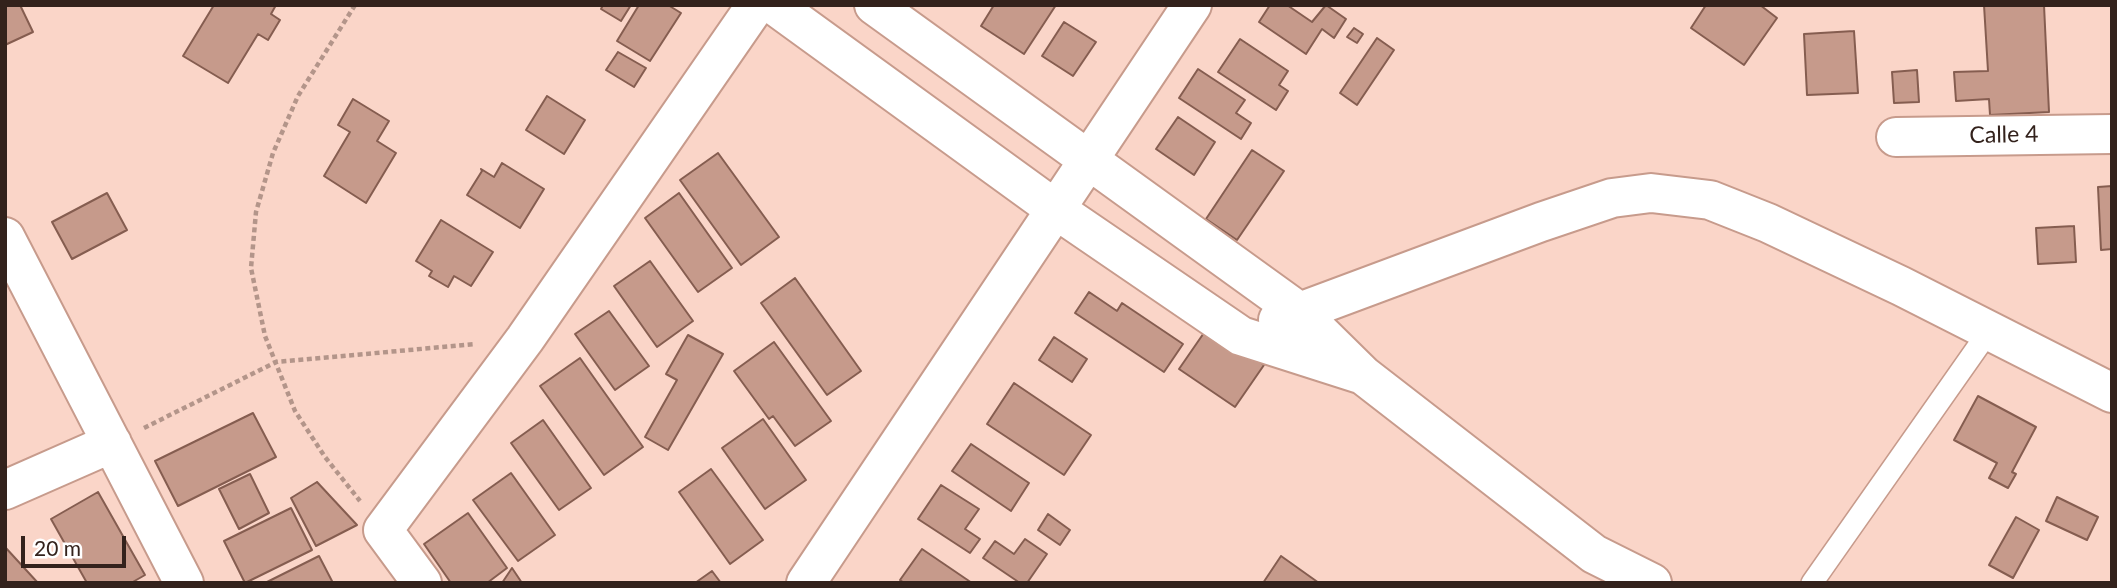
<!DOCTYPE html>
<html>
<head>
<meta charset="utf-8">
<style>
	body { margin:0 }
	#map { position:relative; width:2117px; height:588px; overflow:hidden; background:#fad5c8; font-family:Lato,sans-serif }
	canvas { display:block }
	.frame { position:absolute; inset:0; border:7px solid #33221c; pointer-events:none }
	.scale { position:absolute; left:21px; top:536px; width:105px; height:32px; box-sizing:border-box; border:4px solid #33221c; border-top:0; padding-left:9px; font-size:21px; line-height:24px; white-space:nowrap; color:#33221c; -webkit-text-stroke:5px #fff; paint-order:stroke }
</style>
</head>
<body>
<div id="map">
<canvas width="2117" height="588"></canvas>
<div class="frame"></div>
<div class="scale">20 m</div>
</div>
<script>
const ctx = document.querySelector('canvas').getContext('2d');
ctx.lineJoin = 'round';
function fill(path, color) { ctx.fillStyle = color; ctx.fill(path, 'evenodd'); }
const poly = rows => new Path2D(rows.map(r => 'M' + r).join(''));
function strokePath(path, color, width, dash) { ctx.strokeStyle = color; ctx.lineWidth = width; ctx.lineCap = dash ? 'butt' : 'round'; ctx.setLineDash(dash || []); ctx.stroke(path); }
function label(font, color, halo, rows, align = 'center') {
  ctx.font = font + ' Lato,sans-serif'; ctx.lineWidth = 7; ctx.setLineDash([]); ctx.textBaseline = 'middle'; ctx.strokeStyle = halo; ctx.fillStyle = color; for (const [text, x, y, turn = 0] of rows) {
    ctx.save(); ctx.translate(x, y); ctx.rotate((+turn || 0) * Math.PI / 180); ctx.textAlign = isNaN(turn) ? turn : align; if (halo) ctx.strokeText(text, 0, 0); ctx.fillText(text, 0, 0); ctx.restore();
  }
}
const building = poly([
	[5,5,20,5,33,32,5,45,5,5],
	[214,5,276,5,271,14,280,20,268,40,258,34,228,83,183,56,214,5],
	[603,5,631,5,621,21,601,9,603,5],
	[639,5,668,5,681,13,650,61,617,41,639,5],
	[994,5,1056,5,1024,54,981,26,994,5],
	[1270,5,1287,5,1312,22,1326,5,1346,19,1334,38,1322,29,1306,54,1259,22,1270,5],
	[1706,5,1760,5,1777,18,1744,65,1691,28,1706,5],
	[1984,5,2044,5,2049,112,1990,115,1989,99,1956,101,1954,72,1988,71,1984,5],
	[1064,22,1096,42,1073,76,1042,56,1064,22],
	[1354,28,1363,34,1357,43,1347,37,1354,28],
	[1854,31,1858,93,1807,95,1804,34,1854,31],
	[1377,38,1394,50,1357,105,1340,93,1377,38],
	[1240,39,1288,71,1279,85,1288,91,1276,110,1218,72,1240,39],
	[618,52,646,68,634,87,606,70,618,52],
	[1198,69,1245,100,1236,113,1251,123,1241,139,1179,98,1198,69],
	[1917,70,1919,102,1894,103,1892,72,1917,70],
	[547,96,585,120,564,154,526,130,547,96],
	[353,99,389,121,377,141,396,153,366,203,324,176,350,132,338,125,353,99],
	[1178,117,1215,142,1194,175,1156,149,1178,117],
	[1252,150,1284,171,1237,240,1206,219,1252,150],
	[718,153,779,237,741,265,680,180,718,153],
	[502,163,544,189,520,228,467,195,482,171,481,169,494,177,502,163],
	[2112,186,2112,249,2101,250,2098,187,2112,186],
	[107,193,127,230,72,259,52,222,107,193],
	[679,193,732,268,698,292,645,218,679,193],
	[441,220,493,252,471,286,454,276,448,287,429,276,432,271,416,261,441,220],
	[2074,226,2076,262,2038,264,2036,228,2074,226],
	[650,261,693,321,657,347,614,286,650,261],
	[795,278,861,371,827,395,761,303,795,278],
	[1089,292,1117,311,1122,303,1183,344,1164,372,1075,313,1089,292],
	[609,311,649,366,615,390,575,334,609,311],
	[1208,327,1264,365,1235,407,1179,369,1208,327],
	[688,335,723,354,668,450,645,437,677,380,666,374,688,335],
	[1054,337,1087,359,1072,382,1039,360,1054,337],
	[774,342,831,421,795,446,773,416,769,419,734,371,774,342],
	[580,358,643,447,604,475,540,386,580,358],
	[1014,383,1091,435,1064,475,987,424,1014,383],
	[1978,396,2036,427,2012,472,2016,474,2008,488,1989,478,1997,463,1954,440,1978,396],
	[253,413,276,457,178,506,155,461,253,413],
	[763,419,806,480,765,509,722,448,763,419],
	[543,420,591,488,559,510,511,443,543,420],
	[971,444,1029,483,1011,511,952,471,971,444],
	[711,469,763,540,730,564,679,492,711,469],
	[511,473,555,535,518,561,473,500,511,473],
	[250,474,269,513,239,529,219,489,250,474],
	[317,482,357,525,316,546,291,498,317,482],
	[941,485,979,509,965,529,980,539,970,553,918,519,941,485],
	[98,492,145,575,131,583,87,583,51,519,98,492],
	[2057,497,2098,517,2087,540,2046,521,2057,497],
	[291,508,312,550,245,583,224,541,291,508],
	[468,513,507,568,487,583,451,583,424,544,468,513],
	[1048,514,1070,530,1060,545,1038,530,1048,514],
	[2016,517,2039,530,2013,578,1989,565,2016,517],
	[1025,539,1047,554,1027,583,1020,583,983,558,995,541,1014,554,1025,539],
	[5,547,38,583,5,583,5,547],
	[922,549,972,583,904,583,900,580,922,549],
	[319,556,333,583,265,583,319,556],
	[1281,556,1319,583,1263,583,1281,556],
	[512,568,522,583,502,583,512,568],
	[712,571,721,583,695,583,712,571]
]);
const path = poly([
	[355,5,298,96,273,153,256,212,251,268,265,336,295,411,325,457,360,501],
	[144,428,276,362,476,344]
]);
const service = poly([
	[1812,583,1989,331]
]);
const minor = poly([
	[774,5,1055,209,1241,336,1363,375,1298,311,874,5],
	[1896,137,2112,134],
	[5,237,184,583],
	[1278,320,1541,222,1612,198,1651,193,1710,200,1768,223,1901,286,2112,393],
	[1363,375,1594,554,1652,583],
	[5,490,112,443],
	[422,583,383,530,525,339,756,5],
	[806,583,1192,5]
]);
const streetNames = [
	["Calle 4",2004,135,-1]
];
fill(building, '#c69a8b');
strokePath(building, '#855d50', 2);
strokePath(service, '#c79b8c', 24);
strokePath(minor, '#c79b8c', 42);
strokePath(path, '#b3958a', 4.5, [5, 3.5]);
strokePath(service, '#fff', 21);
strokePath(minor, '#fff', 38);
label('23px', '#33221c', '#fff', streetNames);
</script>
</body>
</html>
